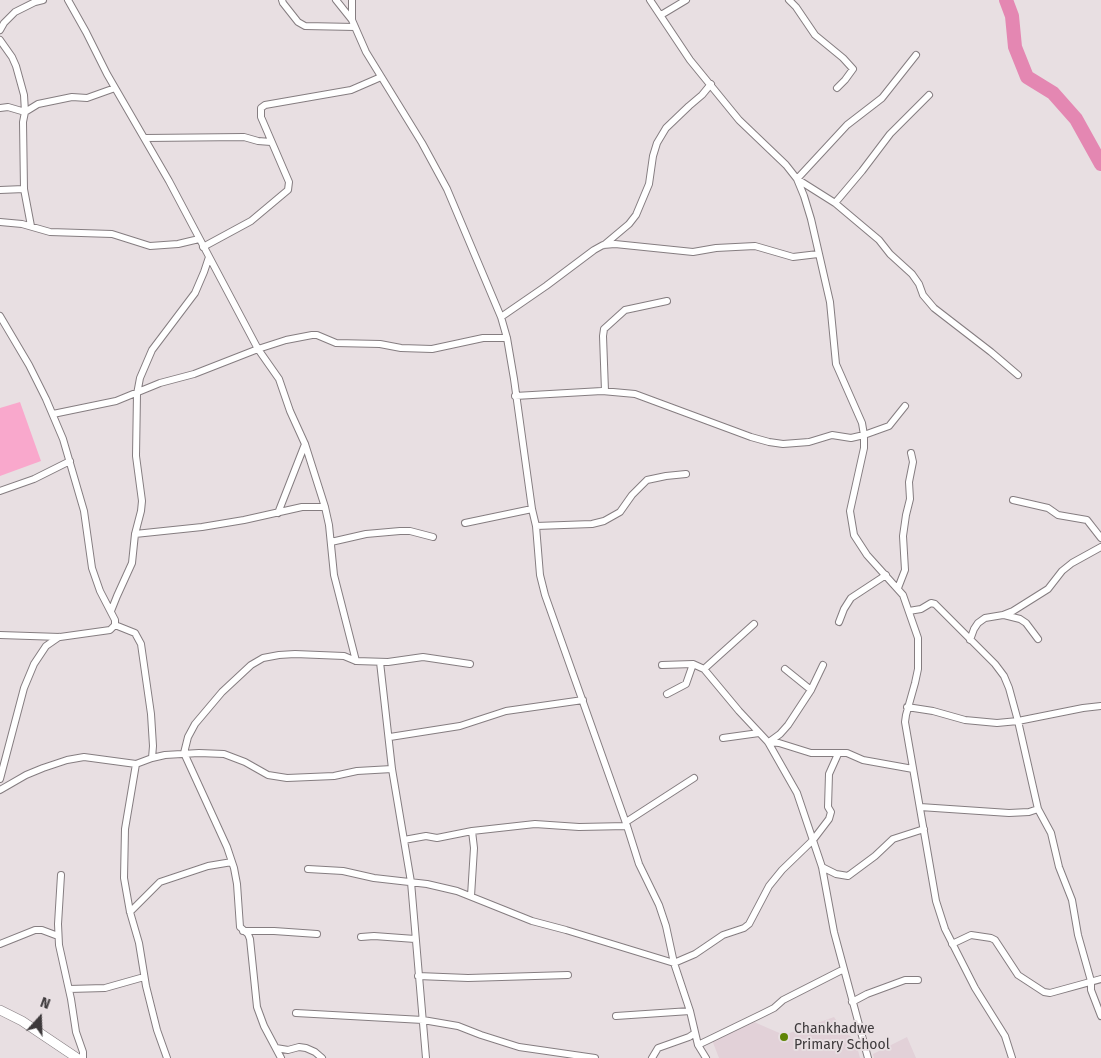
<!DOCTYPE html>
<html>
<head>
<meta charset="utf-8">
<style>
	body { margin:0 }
	#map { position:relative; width:1101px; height:1058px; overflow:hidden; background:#e8dfe2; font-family:"Fira Sans",sans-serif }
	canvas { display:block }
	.north { position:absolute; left:15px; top:993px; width:50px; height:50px; -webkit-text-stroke:4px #e8dfe2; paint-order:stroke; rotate:20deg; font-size:14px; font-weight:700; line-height:20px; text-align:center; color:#3d393b }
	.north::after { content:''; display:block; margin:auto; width:18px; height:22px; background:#3d393b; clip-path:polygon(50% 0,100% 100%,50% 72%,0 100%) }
</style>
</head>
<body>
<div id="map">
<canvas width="1101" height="1058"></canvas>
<div class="north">N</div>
</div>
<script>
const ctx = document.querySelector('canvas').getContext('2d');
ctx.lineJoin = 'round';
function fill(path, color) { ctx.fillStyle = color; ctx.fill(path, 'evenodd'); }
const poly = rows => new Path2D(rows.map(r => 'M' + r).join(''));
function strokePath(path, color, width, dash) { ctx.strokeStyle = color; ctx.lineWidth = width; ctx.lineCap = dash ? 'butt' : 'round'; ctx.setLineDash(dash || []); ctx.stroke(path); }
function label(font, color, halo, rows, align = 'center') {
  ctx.font = font + ' "Fira Sans",sans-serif'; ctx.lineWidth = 4; ctx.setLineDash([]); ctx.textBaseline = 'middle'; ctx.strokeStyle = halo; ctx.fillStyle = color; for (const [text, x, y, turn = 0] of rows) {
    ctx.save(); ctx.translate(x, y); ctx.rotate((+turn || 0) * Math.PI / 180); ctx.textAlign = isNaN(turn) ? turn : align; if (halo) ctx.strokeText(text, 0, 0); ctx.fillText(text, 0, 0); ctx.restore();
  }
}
const built = poly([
	[834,1017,841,1027,853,1039,855,1039,860,1058,719,1058,712,1040,754,1022,784,1035],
	[907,1037,916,1058,874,1058,873,1054]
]);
const green = poly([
	[20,402,41,461,0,476,0,408]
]);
const river = poly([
	[1006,0,1012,16,1015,47,1027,77,1053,93,1076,119,1101,164]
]);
const street = poly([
	[68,0,86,32,107,74,169,181,258,349,279,379,290,411,305,444,325,507,329,525,334,575,356,661],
	[282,0,283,3,298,22,305,26,355,27],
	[336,0,352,20,366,52,422,143,447,189,501,317,507,338,514,379,532,509,536,526,540,575,545,595,627,826,639,864,659,905,666,926,674,963,690,1011,698,1045,706,1058],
	[352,0,352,20],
	[650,0,690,60,739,120,786,165,797,179,804,196,811,219,830,302,836,364,862,423,864,435,864,448,850,511,854,535,867,555,903,595,918,638,918,669,915,683,906,715,905,722,936,901,945,929,975,988,1005,1036,1012,1058],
	[789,0,796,7,815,35,843,58,853,69,845,80,837,88],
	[661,15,686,0],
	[0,30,4,23,15,12,35,2,43,0],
	[0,40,12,57,16,66,24,95,25,112,8,107,0,108],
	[916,55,882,98,847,125,797,179,835,203,879,240,890,254,912,274,919,284,923,295,934,308,991,352,1018,375],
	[145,138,244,137,258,141,271,142],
	[0,190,24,189],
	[835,203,862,171,890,134,929,95],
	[0,222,22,224,50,232,112,234,150,246,178,244,199,239],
	[31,226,24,189,23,122,25,112,38,104,72,97,87,98,115,88],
	[604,245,629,224,636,215,649,184,653,156,657,143,666,128,689,106,702,95,711,84],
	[203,247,251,221,288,190,289,182,261,117,261,108,265,105,351,90,381,77],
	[0,316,29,365,46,399,63,439,84,511,92,568,100,591,115,620,115,625,110,630,60,637,0,635],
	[501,317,546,286,594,250,603,245,615,244,693,252,716,248,755,246,793,257,818,254],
	[605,391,603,336,604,329,625,310,667,301],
	[515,396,602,391,635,394,751,437,769,442,783,444,809,442,832,435,851,438,864,435,889,426,905,406],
	[53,414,116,401,160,383,194,374,258,349,286,340,312,335,317,335,336,343,380,344,401,348,432,349,483,338,507,338],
	[0,491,34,479,70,461],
	[1013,500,1048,508,1058,515,1087,520,1101,538],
	[278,513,305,444],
	[465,523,532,509],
	[536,526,592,524,604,521,620,512,632,495,647,480,666,476,686,474],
	[135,534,202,527,244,520,302,507,325,507],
	[331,542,366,534,400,531,410,531,433,537],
	[898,588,905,570,903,536,906,515,910,499,909,482,913,462,911,453],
	[111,611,117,596,132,563,135,534,141,511,142,501,136,456,137,394,140,378,152,350,195,293,204,272,209,257],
	[909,611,921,609,931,603,935,604,995,664,1004,676,1009,688,1018,721,1038,809,1051,833,1059,867,1072,900,1078,935,1091,981,1091,990,1101,1016],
	[1004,615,1020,619,1026,623,1038,639],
	[839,622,844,609,851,598,886,575],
	[115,625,135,633,141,644,151,714,153,746,152,758],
	[970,640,974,629,978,623,985,618,1003,615,1013,611,1048,589,1062,571,1072,563,1101,547],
	[380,662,392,769,411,882,426,1058],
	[662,665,693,664,704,669,754,624],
	[704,669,739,711,768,742,797,793,822,867,834,932,868,1058],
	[785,669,811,690],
	[667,694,686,684,693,664],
	[907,707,933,711,965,720,997,723,1018,721,1083,708,1101,706],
	[390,737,460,726,506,711,583,700],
	[723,738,759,733],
	[768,742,779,743,811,753,847,753,863,760,913,769],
	[769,742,780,734,788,725,811,690,823,665],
	[136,764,125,829,124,878,130,912,139,943,146,986,157,1030,167,1058],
	[0,779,24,688,34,664,46,646,59,637],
	[0,790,26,775,43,768,67,760,84,757,136,764,152,758,165,755,199,753,224,754,245,762,268,775,287,778,334,776,357,771,392,769],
	[920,807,1009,813,1029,812,1038,809],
	[626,822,694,778],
	[404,840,426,836,437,838,472,831,535,824,579,827,627,826],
	[822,867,836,874,848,876,875,856,893,839,924,829],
	[308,869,343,871,374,878,427,884,457,891,532,921,566,930,674,963,695,954,723,935,744,928,749,924,769,886,782,870,813,840,829,819,831,812,828,807,829,774,838,754],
	[61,875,58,924,59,945,71,999,76,1032,83,1052,83,1058],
	[471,896,474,848,472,831],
	[130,912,160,882,208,866,232,862],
	[243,931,274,931,317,934],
	[361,937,374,936,415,939],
	[0,944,35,930,42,930,58,936],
	[952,944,971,935,991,938,995,940,1018,975,1044,992,1050,993,1101,979],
	[418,976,468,978,568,975],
	[69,989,105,988,144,977],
	[852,1002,867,994,905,980,918,980],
	[296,1013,423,1020,458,1026,481,1035,519,1047,595,1058],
	[616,1016,690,1011],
	[698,1045,762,1014,774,1008,783,1000,844,969],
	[276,1048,288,1050,299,1047,306,1048,315,1052,322,1058],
	[281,1058,264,1026,257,1007,250,939,248,934,240,927,237,884,234,868,227,847,184,753,188,737,195,724,222,692,251,665,263,658,279,655,295,654,344,656,356,661,388,662,423,657,470,664],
	[652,1058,658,1048,689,1037,695,1033]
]);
const secondary = poly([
	[0,1010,22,1021,77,1058]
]);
const markers = [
	[784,1037,5,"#5f8506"]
];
const poiNames = [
	["Chankhadwe",794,1029],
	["Primary School",794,1045]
];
fill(built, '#e2d1d8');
fill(green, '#f9a8cc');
strokePath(river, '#e487b2', 14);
strokePath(street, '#857d80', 8);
strokePath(secondary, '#857d80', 10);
strokePath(street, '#fff', 6);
strokePath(secondary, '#fff', 9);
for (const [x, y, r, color] of markers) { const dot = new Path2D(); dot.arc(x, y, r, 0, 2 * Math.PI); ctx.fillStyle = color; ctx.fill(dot); strokePath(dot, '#e8dfe2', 2); }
label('14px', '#3d393b', '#e8dfe2', poiNames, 'left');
</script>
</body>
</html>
